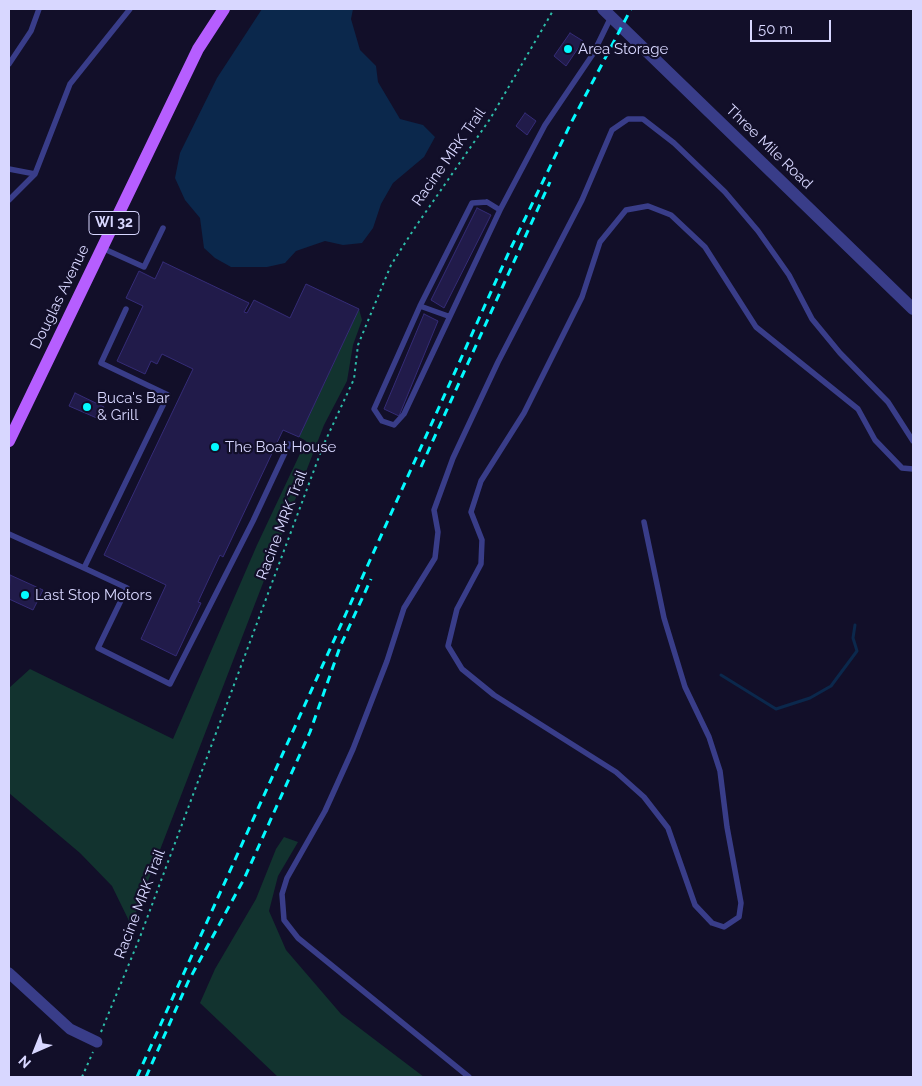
<!DOCTYPE html>
<html>
<head>
<meta charset="utf-8">
<style>
	body { margin:0 }
	#map { position:relative; width:922px; height:1086px; overflow:hidden; background:#120f29; font-family:Raleway,sans-serif }
	canvas { display:block }
	.frame { position:absolute; inset:0; border:10px solid #d8d7ff; pointer-events:none }
	.north { position:absolute; left:10px; top:1026px; width:50px; height:50px; -webkit-text-stroke:4px #120f29; paint-order:stroke; rotate:224deg; font-size:14px; font-weight:700; line-height:20px; text-align:center; color:#d8d7ff }
	.north::after { content:''; display:block; margin:auto; width:18px; height:22px; background:#d8d7ff; clip-path:polygon(50% 0,100% 100%,50% 72%,0 100%) }
	.scale { position:absolute; left:750px; top:20px; width:81px; height:22px; box-sizing:border-box; border:2px solid #d8d7ff; border-top:0; padding-left:6px; font-size:15px; line-height:18px; white-space:nowrap; color:#d8d7ff; -webkit-text-stroke:4px #120f29; paint-order:stroke }
</style>
</head>
<body>
<div id="map">
<canvas width="922" height="1086"></canvas>
<div class="frame"></div>
<div class="north">N</div>
<div class="scale">50 m</div>
</div>
<script>
const ctx = document.querySelector('canvas').getContext('2d');
ctx.lineJoin = 'round';
function fill(path, color) { ctx.fillStyle = color; ctx.fill(path, 'evenodd'); }
const poly = rows => new Path2D(rows.map(r => 'M' + r).join(''));
function strokePath(path, color, width, dash) { ctx.strokeStyle = color; ctx.lineWidth = width; ctx.lineCap = dash ? 'butt' : 'round'; ctx.setLineDash(dash || []); ctx.stroke(path); }
function label(font, color, halo, rows, align = 'center') {
  ctx.font = font + ' Raleway,sans-serif'; ctx.lineWidth = 4.5; ctx.setLineDash([]); ctx.textBaseline = 'middle'; ctx.strokeStyle = halo; ctx.fillStyle = color; for (const [text, x, y, turn = 0] of rows) {
    ctx.save(); ctx.translate(x, y); ctx.rotate((+turn || 0) * Math.PI / 180); ctx.textAlign = isNaN(turn) ? turn : align; if (halo) ctx.strokeText(text, 0, 0); ctx.fillText(text, 0, 0); ctx.restore();
  }
}
const green = poly([
	[359,309,362,320,353,345,347,381,324,425,131,925,112,886,80,853,9,793,9,688,30,669,173,739,257,545,306,441,299,437],
	[284,837,298,842,278,876,269,911,286,950,341,1014,424,1077,278,1077,200,1003,215,969,256,899,276,849]
]);
const water = poly([
	[262,9,353,9,351,19,360,50,376,66,378,82,400,119,423,125,435,137,424,157,393,183,381,204,373,228,362,243,343,245,325,241,296,251,285,263,267,267,231,267,215,258,204,248,200,218,185,200,175,178,180,153,217,78]
]);
const stream = poly([
	[721,675,776,709,810,698,831,686,857,651,853,638,855,625]
]);
const building = poly([
	[570,33,583,41,566,66,554,56,570,33],
	[525,113,536,121,527,135,516,126,525,113],
	[477,208,491,215,444,308,431,300,477,208],
	[163,262,249,303,244,312,247,313,254,300,290,318,306,284,359,309,299,437,283,430,223,557,220,555,198,602,201,603,176,656,141,639,166,585,104,555,193,369,162,354,157,364,151,361,145,374,117,361,143,306,126,298,139,271,155,279,163,262],
	[424,314,438,321,399,416,384,409,424,314],
	[75,393,104,407,99,419,69,406,75,393],
	[10,575,43,590,33,610,9,599,10,575]
]);
const path = poly([
	[101,1032,140,937,323,446,354,379,358,345,391,265,414,229,490,119,554,9],
	[82,1077,93,1052]
]);
const service = poly([
	[9,64,31,31,39,9],
	[9,169,35,174],
	[9,200,35,174,70,84,130,9],
	[487,202,500,210,404,414,394,425,382,421,374,409,420,306,472,203,487,202],
	[500,210,545,125,593,54,611,17],
	[102,248,144,267,163,228],
	[420,306,448,316],
	[644,522,664,618,685,687,709,737,720,771,727,827,741,903,739,917,724,927,712,923,695,905,668,828,644,797,616,772,494,695,462,669,448,646,457,609,481,564,482,540,471,512,481,481,524,413,582,297,600,242,626,210,648,206,671,215,705,247,756,327,858,409,875,440,902,468,913,469],
	[9,534,84,568,168,395,101,363,126,309],
	[84,568,127,588,98,648,170,684,253,521,289,444],
	[469,1077,298,938,284,920,282,894,287,878,325,811,353,749,387,661,404,608,435,558,438,532,434,510,453,458,498,362,582,200,612,130,628,119,643,119,674,143,725,192,758,231,789,275,812,319,840,353,888,402,913,441]
]);
const minor = poly([
	[9,973,70,1029,97,1042]
]);
const tertiary = poly([
	[603,9,913,309]
]);
const primary = poly([
	[9,441,198,49,224,9]
]);
const rail = poly([
	[421,467,550,182],
	[137,1077,509,252,571,123,631,9],
	[146,1077,188,982,244,879,310,732,340,647,371,579]
]);
const markers = [
	[568,49,5,"#03faff"],
	[87,407,5,"#03faff"],
	[215,447,5,"#03faff"],
	[25,595,5,"#03faff"]
];
const shields = [
	[114,223,50]
];
const shieldNames = [
	["WI 32",114,223]
];
const poiNames = [
	["Area Storage",578,49],
	["Buca's Bar",97,398],
	["& Grill",97,415],
	["The Boat House",225,447],
	["Last Stop Motors",35,595]
];
const streetNames = [
	["Three Mile Road",769,147,44],
	["Racine MRK Trail",449,157,-55],
	["Douglas Avenue",60,297,-64],
	["Racine MRK Trail",282,525,-69],
	["Racine MRK Trail",140,904,-69]
];
fill(green, '#12332f');
fill(water, '#0b284c');
strokePath(stream, '#0b284c', 3);
fill(building, '#211b4a');
strokePath(building, '#352c77', 1);
strokePath(path, '#2dbda9', 2, [2.5, 4]);
strokePath(service, '#393d89', 5.5);
strokePath(minor, '#393d89', 11);
strokePath(tertiary, '#393d89', 12);
strokePath(primary, '#b65eff', 12);
strokePath(rail, '#03faff', 3, [8, 6]);
for (const [x, y, r, color] of markers) { const dot = new Path2D(); dot.arc(x, y, r, 0, 2 * Math.PI); ctx.fillStyle = color; ctx.fill(dot); strokePath(dot, '#120f29', 2); }
for (const [x, y, w] of shields) { const box = new Path2D(); box.roundRect(x - w / 2, y - 11.5, w, 23, 4); ctx.fillStyle = '#120f29'; ctx.fill(box); strokePath(box, '#d8d7ff', 1); }
label('bold 14px', '#d8d7ff', null, shieldNames);
label('15px', '#d8d7ff', '#120f29', poiNames, 'left');
label('15px', '#d8d7ff', '#120f29', streetNames);
</script>
</body>
</html>
